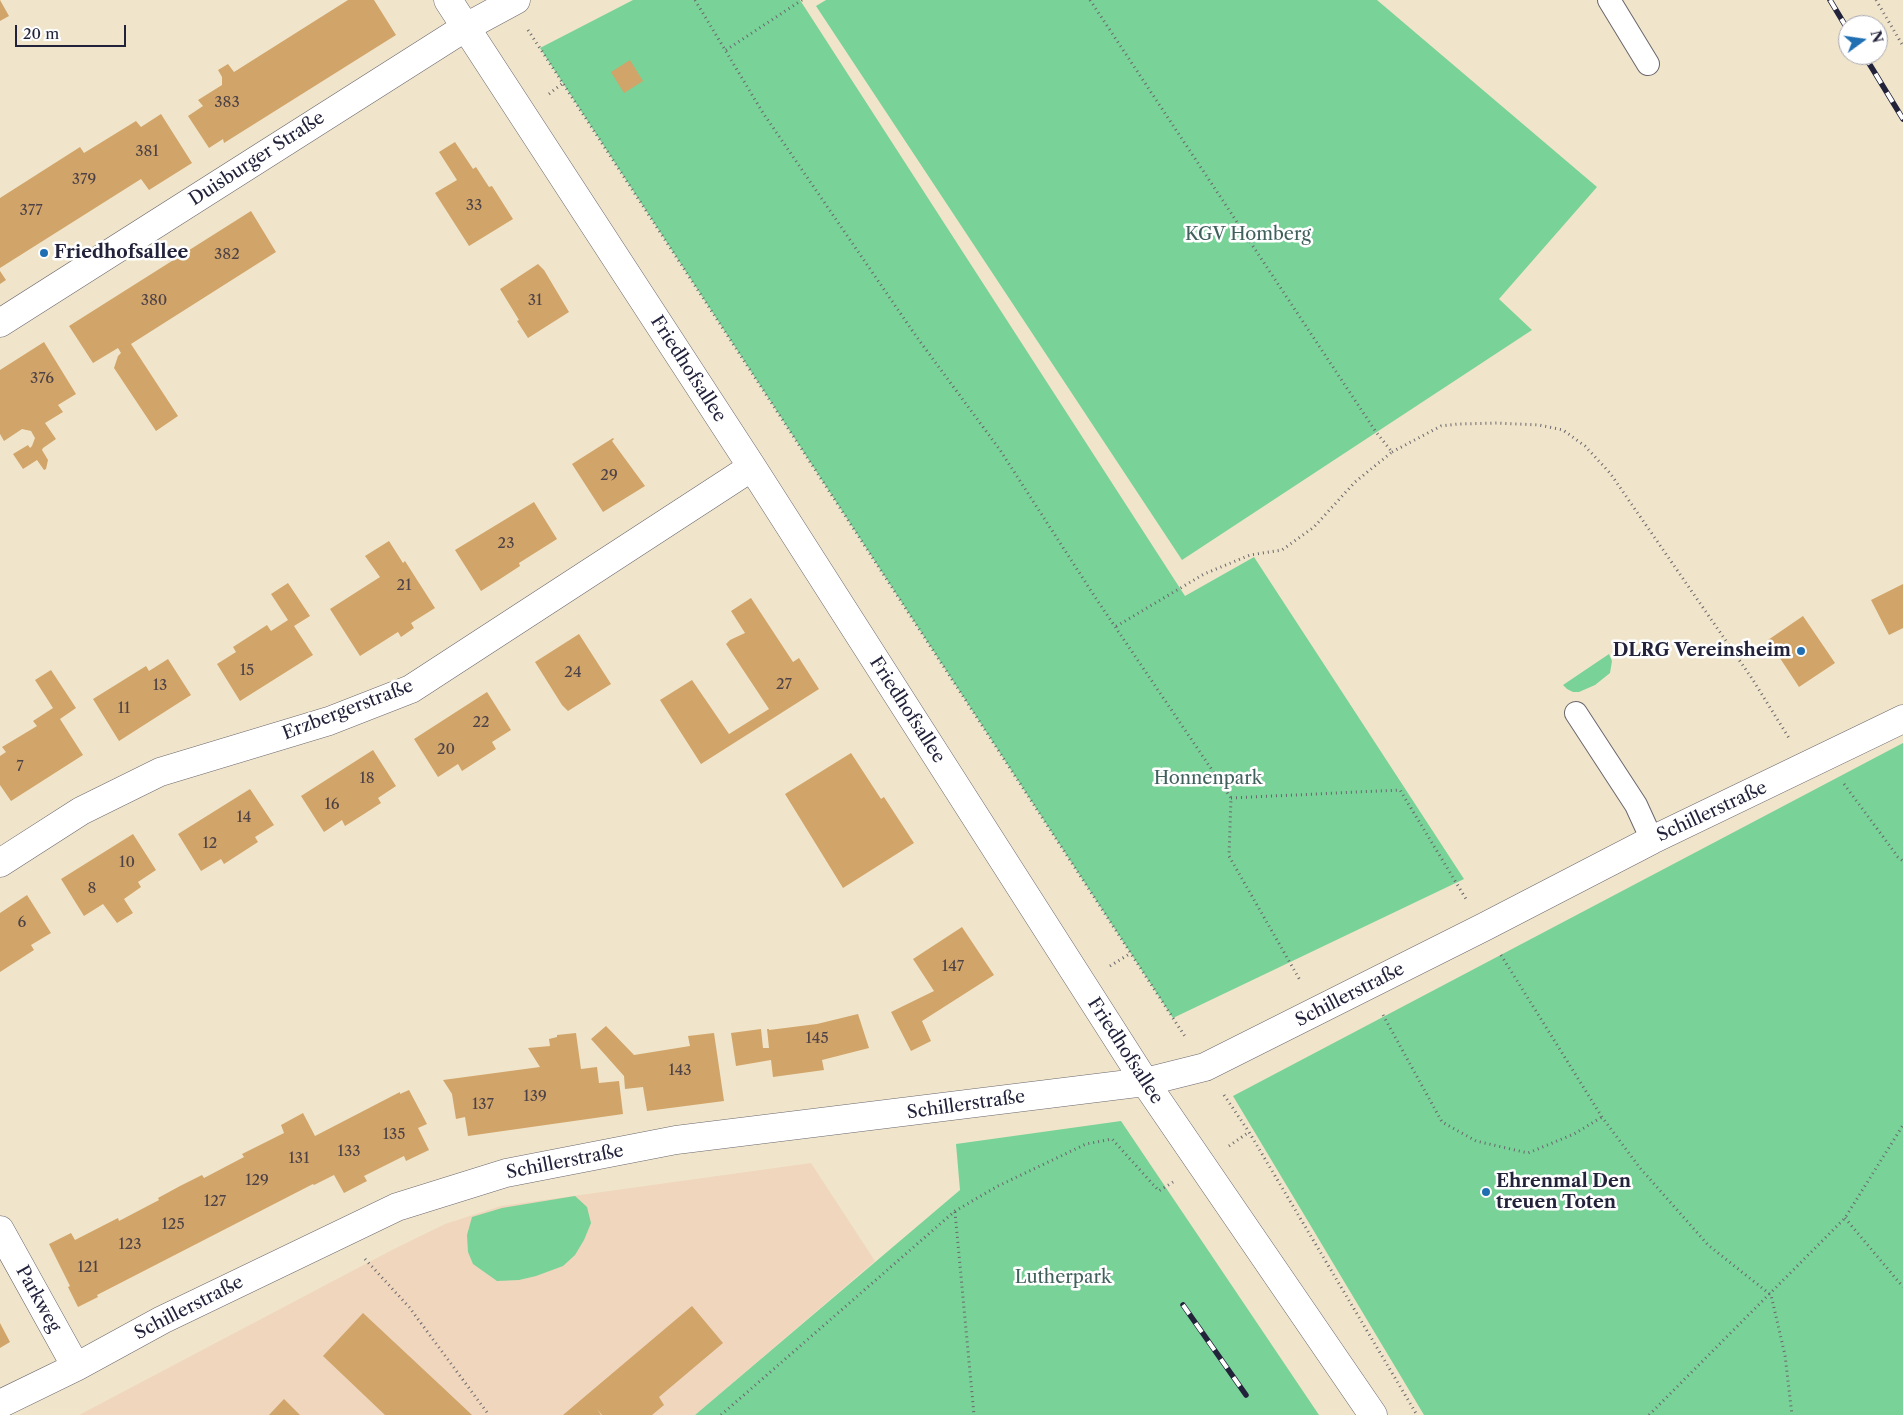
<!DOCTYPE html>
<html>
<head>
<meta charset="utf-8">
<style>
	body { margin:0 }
	#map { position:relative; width:1903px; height:1415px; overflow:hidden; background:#f0e5ca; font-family:"Libre Caslon Text",serif }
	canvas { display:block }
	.north { position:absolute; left:1838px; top:15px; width:50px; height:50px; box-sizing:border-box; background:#fff; border:1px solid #a7a7b1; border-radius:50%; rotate:76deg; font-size:14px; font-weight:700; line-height:20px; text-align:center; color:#22223b }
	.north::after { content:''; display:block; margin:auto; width:18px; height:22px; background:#1f6fb2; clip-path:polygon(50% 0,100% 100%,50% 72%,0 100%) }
	.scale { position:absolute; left:15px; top:25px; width:111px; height:22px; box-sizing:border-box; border:2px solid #22223b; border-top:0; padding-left:6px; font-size:15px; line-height:18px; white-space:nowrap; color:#22223b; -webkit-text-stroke:4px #fff; paint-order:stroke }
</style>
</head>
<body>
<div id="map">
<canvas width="1903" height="1415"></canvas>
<div class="north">N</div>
<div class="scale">20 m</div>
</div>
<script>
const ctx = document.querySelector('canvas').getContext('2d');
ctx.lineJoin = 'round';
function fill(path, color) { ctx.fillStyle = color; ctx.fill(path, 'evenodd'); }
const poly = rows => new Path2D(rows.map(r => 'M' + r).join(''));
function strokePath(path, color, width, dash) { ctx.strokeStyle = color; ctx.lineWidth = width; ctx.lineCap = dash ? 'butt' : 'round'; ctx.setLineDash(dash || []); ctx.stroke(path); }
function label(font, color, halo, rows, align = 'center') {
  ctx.font = font + ' "Libre Caslon Text",serif'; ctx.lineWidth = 5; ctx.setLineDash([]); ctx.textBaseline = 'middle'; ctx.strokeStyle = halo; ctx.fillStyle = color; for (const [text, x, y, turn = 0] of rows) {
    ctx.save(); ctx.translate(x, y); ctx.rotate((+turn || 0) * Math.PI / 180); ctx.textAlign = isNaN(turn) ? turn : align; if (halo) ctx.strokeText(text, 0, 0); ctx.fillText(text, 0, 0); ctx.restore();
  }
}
const built = poly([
	[811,1163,875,1261,695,1415,79,1415,392,1250,445,1224,501,1206]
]);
const green = poly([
	[633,0,800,0,1185,596,1254,557,1464,879,1173,1018,540,48],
	[826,0,1377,0,1597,187,1499,299,1532,330,1182,560,816,6],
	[1609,654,1612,661,1610,673,1595,685,1579,692,1573,692,1567,689,1563,685],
	[1903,743,1903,1415,1424,1415,1233,1096],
	[1121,1121,1319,1415,695,1415,960,1190,956,1144],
	[575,1196,587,1207,591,1223,584,1240,575,1255,563,1266,536,1276,519,1280,497,1281,473,1264,468,1252,467,1235,472,1217,502,1208]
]);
const building = poly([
	[0,0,9,16,0,21],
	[348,0,374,0,396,35,224,143,223,139,209,148,188,116,203,106,198,100,222,85,222,77,218,70,228,64,234,72],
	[630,60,643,81,624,93,611,72],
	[161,114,192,163,149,190,141,179,0,268,0,198,80,147,84,153,136,121,141,127],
	[455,142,473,169,476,167,489,187,492,186,513,219,469,246,435,193,457,180,439,152],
	[251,211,276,252,131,344,178,416,156,431,114,368,118,356,121,353,118,348,93,363,69,326],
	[538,264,544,270,569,312,528,338,517,321,519,320,500,289],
	[0,271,6,280,0,284],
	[44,342,76,394,58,405,63,412,45,423,56,439,43,448,42,450,48,460,46,469,44,470,37,460,23,469,13,454,28,445,30,448,32,446,35,438,31,431,22,429,4,441,0,434,0,370],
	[613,438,614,439,612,441,645,486,603,512,572,464],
	[534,502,557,539,519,563,520,566,497,581,481,591,455,550],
	[389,541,403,563,405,561,435,608,411,623,414,628,401,637,398,632,360,656,330,609,380,577,365,556],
	[288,583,310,616,294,626,313,655,240,701,217,664,236,652,233,647,267,625,271,631,288,620,271,594],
	[1903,584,1903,628,1889,635,1871,600],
	[751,598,793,662,799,658,819,689,701,764,660,700,692,680,729,734,769,709,726,644,730,640,745,633,731,611],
	[1803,616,1835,663,1799,687,1768,640],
	[579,634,611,684,568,711,562,705,535,662],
	[168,659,191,695,119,741,93,699,146,666,149,671],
	[51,670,76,708,60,719,83,755,11,801,0,785,0,756,6,752,2,747,37,726,33,721,53,708,35,680],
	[487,692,511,730,492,742,496,749,462,771,458,764,438,777,414,739],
	[373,750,396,786,378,798,381,803,364,814,345,826,342,820,324,832,301,796],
	[851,753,881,799,884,797,914,843,843,888,785,794],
	[250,789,274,825,255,837,258,842,224,864,221,859,201,871,178,834],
	[133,834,156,870,138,882,141,887,124,899,133,913,117,923,103,904,84,916,61,879],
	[27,895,51,933,31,945,34,950,0,972,0,913],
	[962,927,994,975,922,1021,931,1041,911,1051,891,1012,934,991,913,959],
	[858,1014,869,1048,822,1060,824,1070,773,1077,771,1060,736,1066,731,1033,761,1029,763,1048,769,1048,767,1029,769,1029,769,1030,817,1024],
	[606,1026,634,1055,690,1046,688,1036,714,1033,724,1101,647,1111,643,1087,625,1089,624,1076,591,1039],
	[576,1033,581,1069,597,1067,599,1083,619,1081,623,1114,468,1136,465,1117,456,1119,452,1094,443,1080,540,1067,528,1048,550,1046,549,1039,557,1037,557,1035],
	[409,1090,427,1124,418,1128,429,1150,406,1161,404,1156,364,1176,367,1181,344,1193,334,1175,314,1185,313,1184,97,1295,98,1297,78,1307,68,1287,70,1286,49,1244,71,1233,75,1240,118,1218,119,1221,159,1200,158,1198,180,1186,202,1175,204,1178,244,1157,242,1154,284,1133,281,1125,303,1113,315,1136,400,1092,400,1094],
	[692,1306,723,1343,659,1397,664,1405,652,1415,602,1415,597,1409,601,1415,563,1415],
	[363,1313,439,1384,472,1415,385,1415,323,1356],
	[0,1323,10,1342,0,1348],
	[284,1399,300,1415,269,1415]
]);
const path = poly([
	[695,0,763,113,916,336,1000,450,1095,597,1231,798,1229,856,1301,982],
	[1090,0,1376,432,1392,452,1355,482,1314,527,1282,550,1250,555,1204,574,1115,627],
	[1876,0,1903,46],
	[528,30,1186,1038],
	[726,50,802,0],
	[549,94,563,83],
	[1392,452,1441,426,1458,424,1497,423,1539,425,1563,430,1585,446,1610,473,1753,680,1789,738],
	[1844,784,1898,857,1903,861],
	[1231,798,1400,790,1466,899],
	[1501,955,1602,1117,1640,1168,1708,1245,1771,1295,1785,1355,1792,1415],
	[1110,966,1131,953],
	[1383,1015,1442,1122,1476,1141,1528,1153,1574,1134,1602,1117],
	[1224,1095,1249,1132,1417,1415],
	[1229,1146,1249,1132],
	[955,1212,974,1415],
	[1845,1218,1903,1287],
	[365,1259,409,1307,489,1415],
	[721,1415,955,1211,998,1186,1086,1144,1112,1139,1159,1191,1173,1182],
	[1649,1415,1845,1218,1903,1125]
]);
const service = poly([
	[1609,0,1648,64],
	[1576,713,1636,805,1652,840]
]);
const minor = poly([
	[448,0,752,467,1145,1082,1373,1415],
	[0,323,466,27,516,0],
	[0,863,81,811,160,772,329,721,411,689,752,467],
	[0,1230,76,1367],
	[0,1404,76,1367,162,1320,397,1207,506,1173,676,1140,1145,1082,1205,1067,1484,927,1652,840,1903,719]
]);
const rail = poly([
	[1830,0,1848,30],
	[1864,55,1903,119],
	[1183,1305,1246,1395]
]);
const markers = [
	[44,253,5,"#1f6fb2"],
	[1801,651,5,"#1f6fb2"],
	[1486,1192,5,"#1f6fb2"]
];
const numberNames = [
	["383",227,103],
	["381",147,152],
	["379",84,180],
	["33",474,206],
	["377",31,211],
	["382",227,255],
	["380",154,301],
	["31",535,301],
	["376",42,379],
	["29",609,476],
	["23",506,544],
	["21",404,586],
	["15",247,671],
	["24",573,673],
	["27",784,685],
	["13",160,686],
	["11",124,709],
	["22",481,723],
	["20",446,750],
	["7",20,767],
	["18",367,779],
	["16",332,805],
	["14",244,818],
	["12",210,844],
	["10",127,863],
	["8",92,889],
	["6",22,923],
	["147",953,967],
	["145",817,1039],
	["143",680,1071],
	["139",535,1097],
	["137",483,1105],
	["135",394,1135],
	["133",349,1152],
	["131",299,1159],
	["129",257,1181],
	["127",215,1202],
	["125",173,1225],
	["123",130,1245],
	["121",88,1268]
];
const streetNames = [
	["Duisburger Straße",257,159,-33],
	["Friedhofsallee",688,369,57],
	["Erzbergerstraße",348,710,-21],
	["Friedhofsallee",907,710,57],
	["Schillerstraße",1712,812,-25],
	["Schillerstraße",1350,995,-27],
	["Friedhofsallee",1125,1051,57],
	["Schillerstraße",966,1105,-8],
	["Schillerstraße",565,1162,-11],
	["Parkweg",38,1299,61],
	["Schillerstraße",189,1308,-27]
];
const parkNames = [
	["KGV Homberg",1248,235],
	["Honnenpark",1208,779],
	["Lutherpark",1063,1278]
];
const poiNames = [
	["Friedhofsallee",54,253],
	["DLRG Vereinsheim",1791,651,"right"],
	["Ehrenmal Den",1496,1182],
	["treuen Toten",1496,1203]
];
fill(built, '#efd6bc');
fill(green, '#79d298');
fill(building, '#d1a469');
strokePath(service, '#6a666d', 24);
strokePath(minor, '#6a666d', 29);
strokePath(path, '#6a666d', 3, [1, 4]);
strokePath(service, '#fff', 22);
strokePath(minor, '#fff', 28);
strokePath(rail, '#22223b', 5.5);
strokePath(rail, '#fff', 4, [11]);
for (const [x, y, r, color] of markers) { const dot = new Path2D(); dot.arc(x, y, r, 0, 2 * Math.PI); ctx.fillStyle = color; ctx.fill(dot); strokePath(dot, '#fff', 2); }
label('15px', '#4e4246', null, numberNames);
label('18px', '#22223b', '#fff', streetNames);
label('18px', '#40605c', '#fff', parkNames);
label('bold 18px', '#22223b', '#fff', poiNames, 'left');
</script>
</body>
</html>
